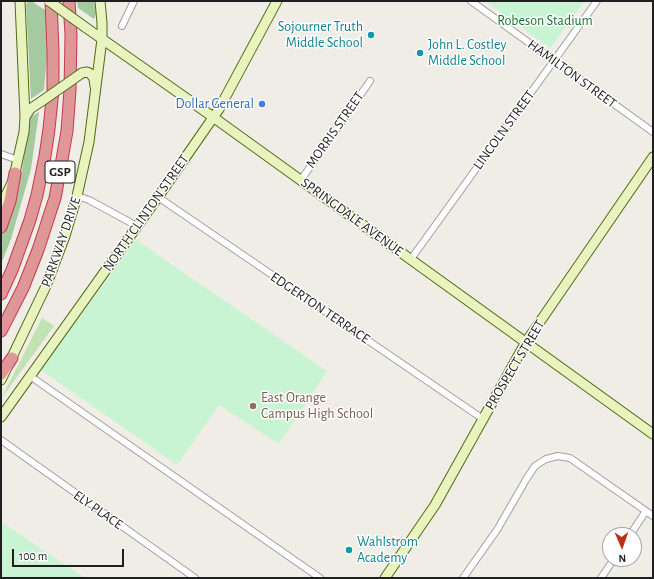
<!DOCTYPE html>
<html>
<head>
<meta charset="utf-8">
<style>
	body { margin:0 }
	#map { position:relative; width:654px; height:579px; overflow:hidden; background:#efede6; font-family:"Alegreya Sans",sans-serif }
	canvas { display:block }
	.frame { position:absolute; inset:0; border:2px solid #1f1f1f; pointer-events:none }
	.north { position:absolute; left:602px; top:527px; width:40px; height:40px; box-sizing:border-box; background:#fff; border:1px solid #a5a5a5; border-radius:50%; rotate:178deg; font-size:11px; font-weight:700; line-height:16px; text-align:center; color:#1f1f1f }
	.north::after { content:''; display:block; margin:auto; width:14px; height:18px; background:#b93215; clip-path:polygon(50% 0,100% 100%,50% 72%,0 100%) }
	.scale { position:absolute; left:12px; top:549px; width:112px; height:18px; box-sizing:border-box; border:2px solid #1f1f1f; border-top:0; padding-left:5px; font-size:12px; line-height:14px; white-space:nowrap; color:#1f1f1f; -webkit-text-stroke:3px #fff; paint-order:stroke }
</style>
</head>
<body>
<div id="map">
<canvas width="654" height="579"></canvas>
<div class="frame"></div>
<div class="north">N</div>
<div class="scale">100 m</div>
</div>
<script>
const ctx = document.querySelector('canvas').getContext('2d');
ctx.lineJoin = 'round';
function fill(path, color) { ctx.fillStyle = color; ctx.fill(path, 'evenodd'); }
const poly = rows => new Path2D(rows.map(r => 'M' + r).join(''));
function strokePath(path, color, width, dash) { ctx.strokeStyle = color; ctx.lineWidth = width; ctx.lineCap = dash ? 'butt' : 'round'; ctx.setLineDash(dash || []); ctx.stroke(path); }
function label(font, color, halo, rows, align = 'center') {
  ctx.font = font + ' "Alegreya Sans",sans-serif'; ctx.lineWidth = 3; ctx.setLineDash([]); ctx.textBaseline = 'middle'; ctx.strokeStyle = halo; ctx.fillStyle = color; for (const [text, x, y, turn = 0] of rows) {
    ctx.save(); ctx.translate(x, y); ctx.rotate((+turn || 0) * Math.PI / 180); ctx.textAlign = isNaN(turn) ? turn : align; if (halo) ctx.strokeText(text, 0, 0); ctx.fillText(text, 0, 0); ctx.restore();
  }
}
const grass = poly([
	[42,318,54,326,1,399]
]);
const forest = poly([
	[28,1,31,1,45,10,47,56,44,90,31,99,26,5],
	[77,1,94,1,96,13,94,19,78,8],
	[39,112,31,169,11,239,1,264,1,235,10,214,22,170,30,117]
]);
const park = poly([
	[485,1,585,1,550,48],
	[136,240,327,371,279,444,219,405,177,465,41,370],
	[3,523,85,578,1,578,1,526]
]);
const street = poly([
	[471,1,653,132],
	[122,26,134,1],
	[1,154,18,160],
	[301,180,370,81],
	[77,196,89,200,137,226],
	[158,197,483,419],
	[411,259,597,1],
	[30,376,320,578],
	[1,440,195,578],
	[630,535,646,511],
	[463,578,497,530,527,478,535,466,546,459,558,456,570,458,653,516],
	[601,578,614,559]
]);
const secondary = poly([
	[85,27,213,117,653,434],
	[82,73,87,72,91,74,94,79,95,86],
	[25,117,30,109,42,101],
	[1,205,13,181,24,132,25,117,20,1],
	[1,380,46,286,65,236,77,196,89,142,102,39,102,23,100,1],
	[1,417,158,197,219,109,277,1],
	[385,578,435,505,526,342,653,157]
]);
const highway = poly([
	[1,227,10,201,15,173],
	[1,294,12,270,30,220,37,195,45,156,49,129,53,90,53,51,51,1],
	[1,331,23,288,38,250,55,198,60,171,67,131,70,90,71,35,69,1],
	[1,374,12,358]
]);
const secondaryBridge = poly([
	[49,1,85,27],
	[42,101,82,73]
]);
const markers = [
	[371,35,4,"#0f9aa8"],
	[420,53,4,"#0f9aa8"],
	[262,104,4,"#3f7fe0"],
	[253,406,4,"#8d6e63"],
	[349,550,4,"#0f9aa8"]
];
const shields = [
	[60,172,30]
];
const shieldNames = [
	["GSP",60,172]
];
const parkNames = [
	["Robeson Stadium",545,21]
];
const cultureNames = [
	["Sojourner Truth",363,27,"right"],
	["Middle School",363,43,"right"],
	["John L. Costley",428,45],
	["Middle School",428,61],
	["Wahlstrom",357,542],
	["Academy",357,558]
];
const streetNames = [
	["HAMILTON STREET",572,74,36],
	["MORRIS STREET",335,130,-55],
	["LINCOLN STREET",504,130,-54],
	["NORTH CLINTON STREET",146,213,-55],
	["SPRINGDALE AVENUE",352,217,36],
	["PARKWAY DRIVE",61,242,-71],
	["EDGERTON TERRACE",320,308,34],
	["PROSPECT STREET",515,365,-59],
	["ELY PLACE",98,510,35]
];
const shopNames = [
	["Dollar General",254,104]
];
const educationNames = [
	["East Orange",261,398],
	["Campus High School",261,414]
];
fill(grass, '#c1e3b2');
fill(forest, '#a5ca9f');
fill(park, '#c8f4d3');
strokePath(street, '#a0a0a0', 8);
strokePath(secondary, '#526c11', 11);
strokePath(highway, '#c83850', 13);
strokePath(street, '#fff', 6);
strokePath(secondary, '#e8f3c0', 9);
strokePath(highway, '#de9697', 11);
strokePath(secondaryBridge, '#526c11', 11, []);
strokePath(secondaryBridge, '#e8f3c0', 9);
for (const [x, y, r, color] of markers) { const dot = new Path2D(); dot.arc(x, y, r, 0, 2 * Math.PI); ctx.fillStyle = color; ctx.fill(dot); strokePath(dot, '#fff', 1.5); }
for (const [x, y, w] of shields) { const box = new Path2D(); box.roundRect(x - w / 2, y - 11, w, 22, 3); ctx.fillStyle = '#fff'; ctx.fill(box); strokePath(box, '#1f1f1f', 1); }
label('bold 13px', '#1f1f1f', null, shieldNames);
label('14px', '#17732f', '#fff', parkNames);
label('14px', '#0d838f', '#fff', cultureNames, 'left');
label('14px', '#1f1f1f', '#fff', streetNames);
label('14px', '#366cbe', '#fff', shopNames, 'right');
label('14px', '#785e54', '#fff', educationNames, 'left');
</script>
</body>
</html>
